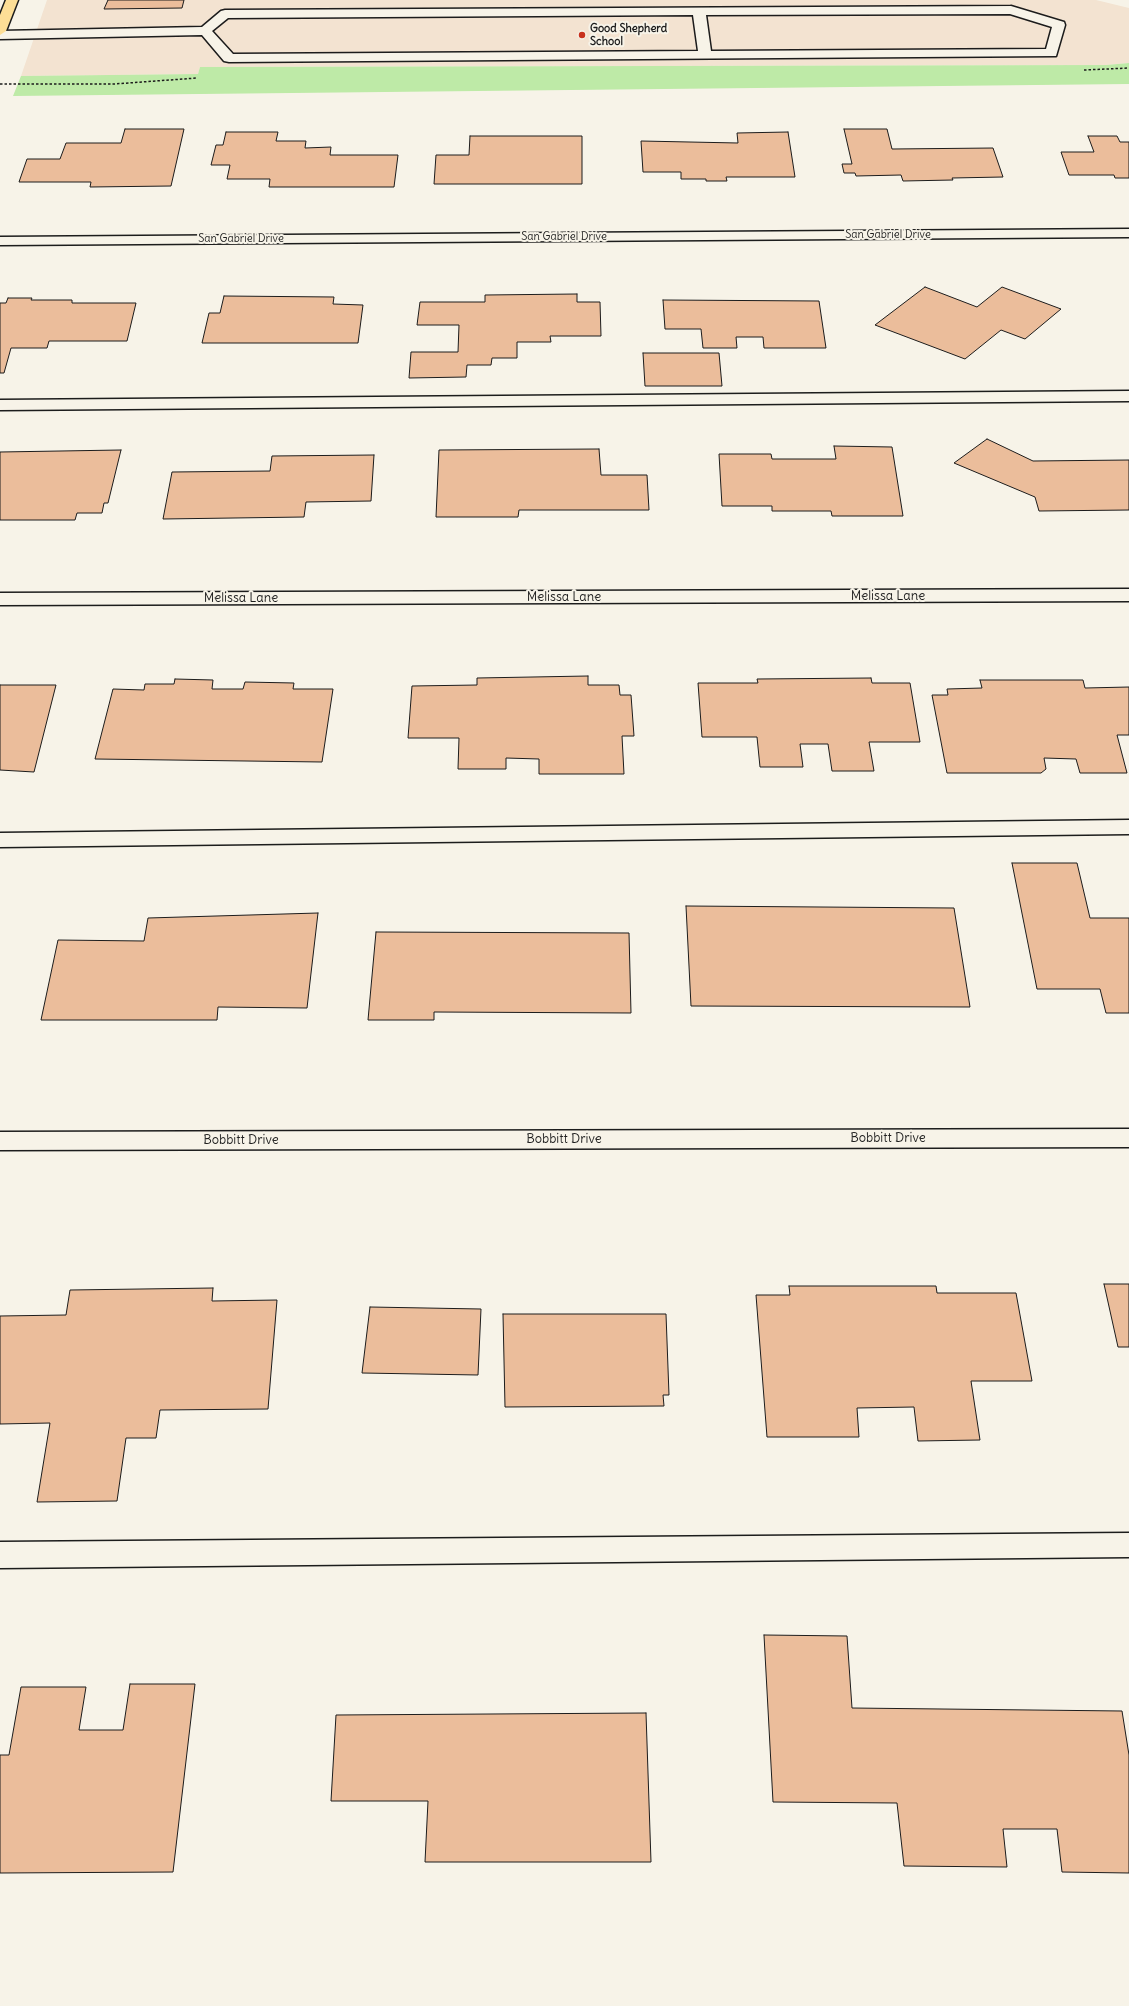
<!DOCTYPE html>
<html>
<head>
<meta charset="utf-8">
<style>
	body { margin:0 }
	canvas { display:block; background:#f7f3e8 }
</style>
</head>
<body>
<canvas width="1129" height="2006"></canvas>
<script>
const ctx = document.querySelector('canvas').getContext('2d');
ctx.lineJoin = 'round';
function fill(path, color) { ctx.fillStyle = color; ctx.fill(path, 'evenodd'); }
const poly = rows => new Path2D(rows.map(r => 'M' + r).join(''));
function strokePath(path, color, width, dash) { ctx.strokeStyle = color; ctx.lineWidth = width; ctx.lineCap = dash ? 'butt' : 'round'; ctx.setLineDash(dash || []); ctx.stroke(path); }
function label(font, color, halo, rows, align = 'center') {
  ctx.font = font + ' Delius,sans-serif'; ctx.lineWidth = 4; ctx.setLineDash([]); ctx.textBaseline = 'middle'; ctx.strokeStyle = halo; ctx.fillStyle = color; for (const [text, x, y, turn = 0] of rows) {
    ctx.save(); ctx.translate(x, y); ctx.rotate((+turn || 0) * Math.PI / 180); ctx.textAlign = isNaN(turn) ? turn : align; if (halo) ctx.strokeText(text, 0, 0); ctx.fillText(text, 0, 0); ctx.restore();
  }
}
const built = poly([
	[47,0,1096,0,1129,8,1129,63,1106,65,200,67,198,74,21,76]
]);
const green = poly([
	[1129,63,1129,84,13,96,21,76,198,74,200,67,1106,65]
]);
const building = poly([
	[108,0,184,0,182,8,104,9,108,0],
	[125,129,184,129,171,186,90,187,91,182,19,182,27,159,60,159,66,143,121,143,125,129],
	[844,129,887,129,892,149,993,148,1003,177,952,178,953,180,903,181,901,175,856,176,855,173,844,173,842,164,852,164,844,129],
	[226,132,278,132,276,141,306,141,305,148,331,147,330,155,398,155,394,187,269,187,270,179,227,179,230,165,211,165,216,145,223,145,226,132],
	[788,132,795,177,726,177,727,181,706,181,706,179,681,179,681,172,643,172,641,141,738,143,737,133,788,132],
	[470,136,582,136,582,184,434,184,436,155,469,155,470,136],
	[1088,136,1117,136,1120,142,1129,142,1129,178,1115,178,1114,175,1069,175,1061,152,1094,152,1088,136],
	[925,287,977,307,1002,287,1061,309,1025,339,1001,330,965,359,875,325,925,287],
	[577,294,577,302,600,302,601,336,550,336,551,342,517,342,517,358,492,358,491,365,467,365,466,377,409,378,411,352,458,352,459,325,417,325,420,302,485,302,485,295,577,294],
	[224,296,334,297,333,304,363,305,358,343,202,343,209,313,220,313,224,296],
	[8,298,32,298,31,300,72,300,72,303,136,303,127,341,49,341,47,348,11,348,4,373,0,373,0,303,6,303,8,298],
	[663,300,819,301,826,348,764,348,763,337,736,337,737,348,703,348,701,329,665,329,663,300],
	[643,353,719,353,722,386,645,386,643,353],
	[987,439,1033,461,1129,460,1129,510,1039,511,1035,497,954,463,987,439],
	[834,446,892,447,903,516,832,516,831,511,772,511,772,506,722,506,719,454,771,454,772,459,836,459,834,446],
	[599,449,601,475,647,475,649,510,519,510,518,517,436,517,439,450,599,449],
	[121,450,108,503,104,503,102,513,77,513,75,520,0,520,0,452,121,450],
	[374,455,371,501,306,502,304,517,163,519,172,472,270,471,272,456,374,455],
	[588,676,588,685,619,685,620,695,631,695,634,736,622,736,624,774,539,774,539,759,506,758,506,769,458,769,459,738,408,738,412,686,477,685,477,678,588,676],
	[871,678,872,683,910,683,920,742,869,742,874,771,832,771,828,744,800,744,803,767,760,767,757,737,702,737,698,683,758,683,757,679,871,678],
	[175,679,213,680,212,689,243,689,245,682,294,683,293,689,333,689,322,762,95,759,113,689,144,690,145,684,174,684,175,679],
	[980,680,1083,680,1085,688,1129,687,1129,735,1117,735,1127,773,1080,773,1076,759,1044,758,1046,769,1041,773,947,773,932,695,948,695,947,689,982,688,980,680],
	[0,685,56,685,34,772,0,770,0,685],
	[1012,863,1077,863,1090,918,1129,918,1129,1013,1106,1013,1100,989,1037,989,1012,863],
	[686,906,954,908,970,1007,691,1006,686,906],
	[318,913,307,1008,218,1007,217,1020,41,1020,58,940,144,941,148,918,318,913],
	[376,932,629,933,631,1013,434,1012,434,1020,368,1020,376,932],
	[1104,1284,1129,1284,1129,1347,1118,1347,1104,1284],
	[789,1286,936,1286,937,1293,1016,1293,1032,1381,971,1381,980,1440,918,1441,914,1407,857,1408,859,1437,767,1437,756,1295,790,1295,789,1286],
	[213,1288,212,1301,277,1300,268,1409,160,1410,156,1438,126,1438,117,1501,37,1502,50,1423,0,1424,0,1316,66,1315,70,1290,213,1288],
	[370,1307,481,1309,478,1375,362,1373,370,1307],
	[503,1314,666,1314,669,1395,663,1395,664,1406,505,1407,503,1314],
	[764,1635,847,1636,852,1708,1122,1711,1129,1755,1129,1873,1062,1872,1057,1829,1003,1829,1007,1867,904,1866,897,1803,773,1802,764,1635],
	[130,1684,195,1684,173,1872,0,1873,0,1755,9,1755,21,1687,86,1687,79,1730,123,1730,130,1684],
	[646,1713,651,1862,425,1862,428,1801,331,1801,336,1715,646,1713]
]);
const path = poly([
	[1084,70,1129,68],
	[0,84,114,84,197,78]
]);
const minor = poly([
	[1011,6,1064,22,1065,25,1056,56,229,62,224,61,202,35,0,39,0,31,202,27,221,11,225,10,1011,6],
	[1010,14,1052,27,1046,49,711,51,706,15,1010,14],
	[693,15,698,51,233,54,212,31,228,18,693,15],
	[1129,229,1129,237,0,245,0,237,1129,229],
	[1129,391,1129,401,0,410,0,400,1129,391],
	[1129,589,1129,601,0,605,0,593,1129,589],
	[1129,820,1129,834,0,847,0,833,1129,820],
	[1129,1129,1129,1147,0,1150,0,1132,1129,1129],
	[1129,1533,1129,1557,0,1568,0,1542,1129,1533]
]);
const major = poly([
	[6,0,18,0,6,31,0,35,0,15,6,0]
]);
const markers = [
	[582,35,4,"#c8321e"]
];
const farPoinames = [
	["Good Shepherd",590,29],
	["School",590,42]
];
const farStreetnames = [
	["San Gabriel Drive",888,235],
	["San Gabriel Drive",564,237],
	["San Gabriel Drive",241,239]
];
const streetNames = [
	["Melissa Lane",888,596],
	["Melissa Lane",564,597],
	["Melissa Lane",241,598],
	["Bobbitt Drive",888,1138],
	["Bobbitt Drive",564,1139],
	["Bobbitt Drive",241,1140]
];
fill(built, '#f3e3d1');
fill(green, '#beeaa7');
fill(building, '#ebbd9b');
strokePath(building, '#1c1c1c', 1);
strokePath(minor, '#1c1c1c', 3);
strokePath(major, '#1c1c1c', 3);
strokePath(path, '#1c1c1c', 1.5, [2.5, 2]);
fill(minor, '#f7f3e8');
fill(major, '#fdde96');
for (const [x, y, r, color] of markers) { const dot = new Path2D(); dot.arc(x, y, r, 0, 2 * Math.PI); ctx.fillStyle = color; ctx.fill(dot); strokePath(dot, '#f7f3e8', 1.5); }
label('bold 11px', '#1c1c1c', '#f7f3e8', farPoinames, 'left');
label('11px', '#1c1c1c', '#f7f3e8', farStreetnames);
label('13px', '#1c1c1c', '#f7f3e8', streetNames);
</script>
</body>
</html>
